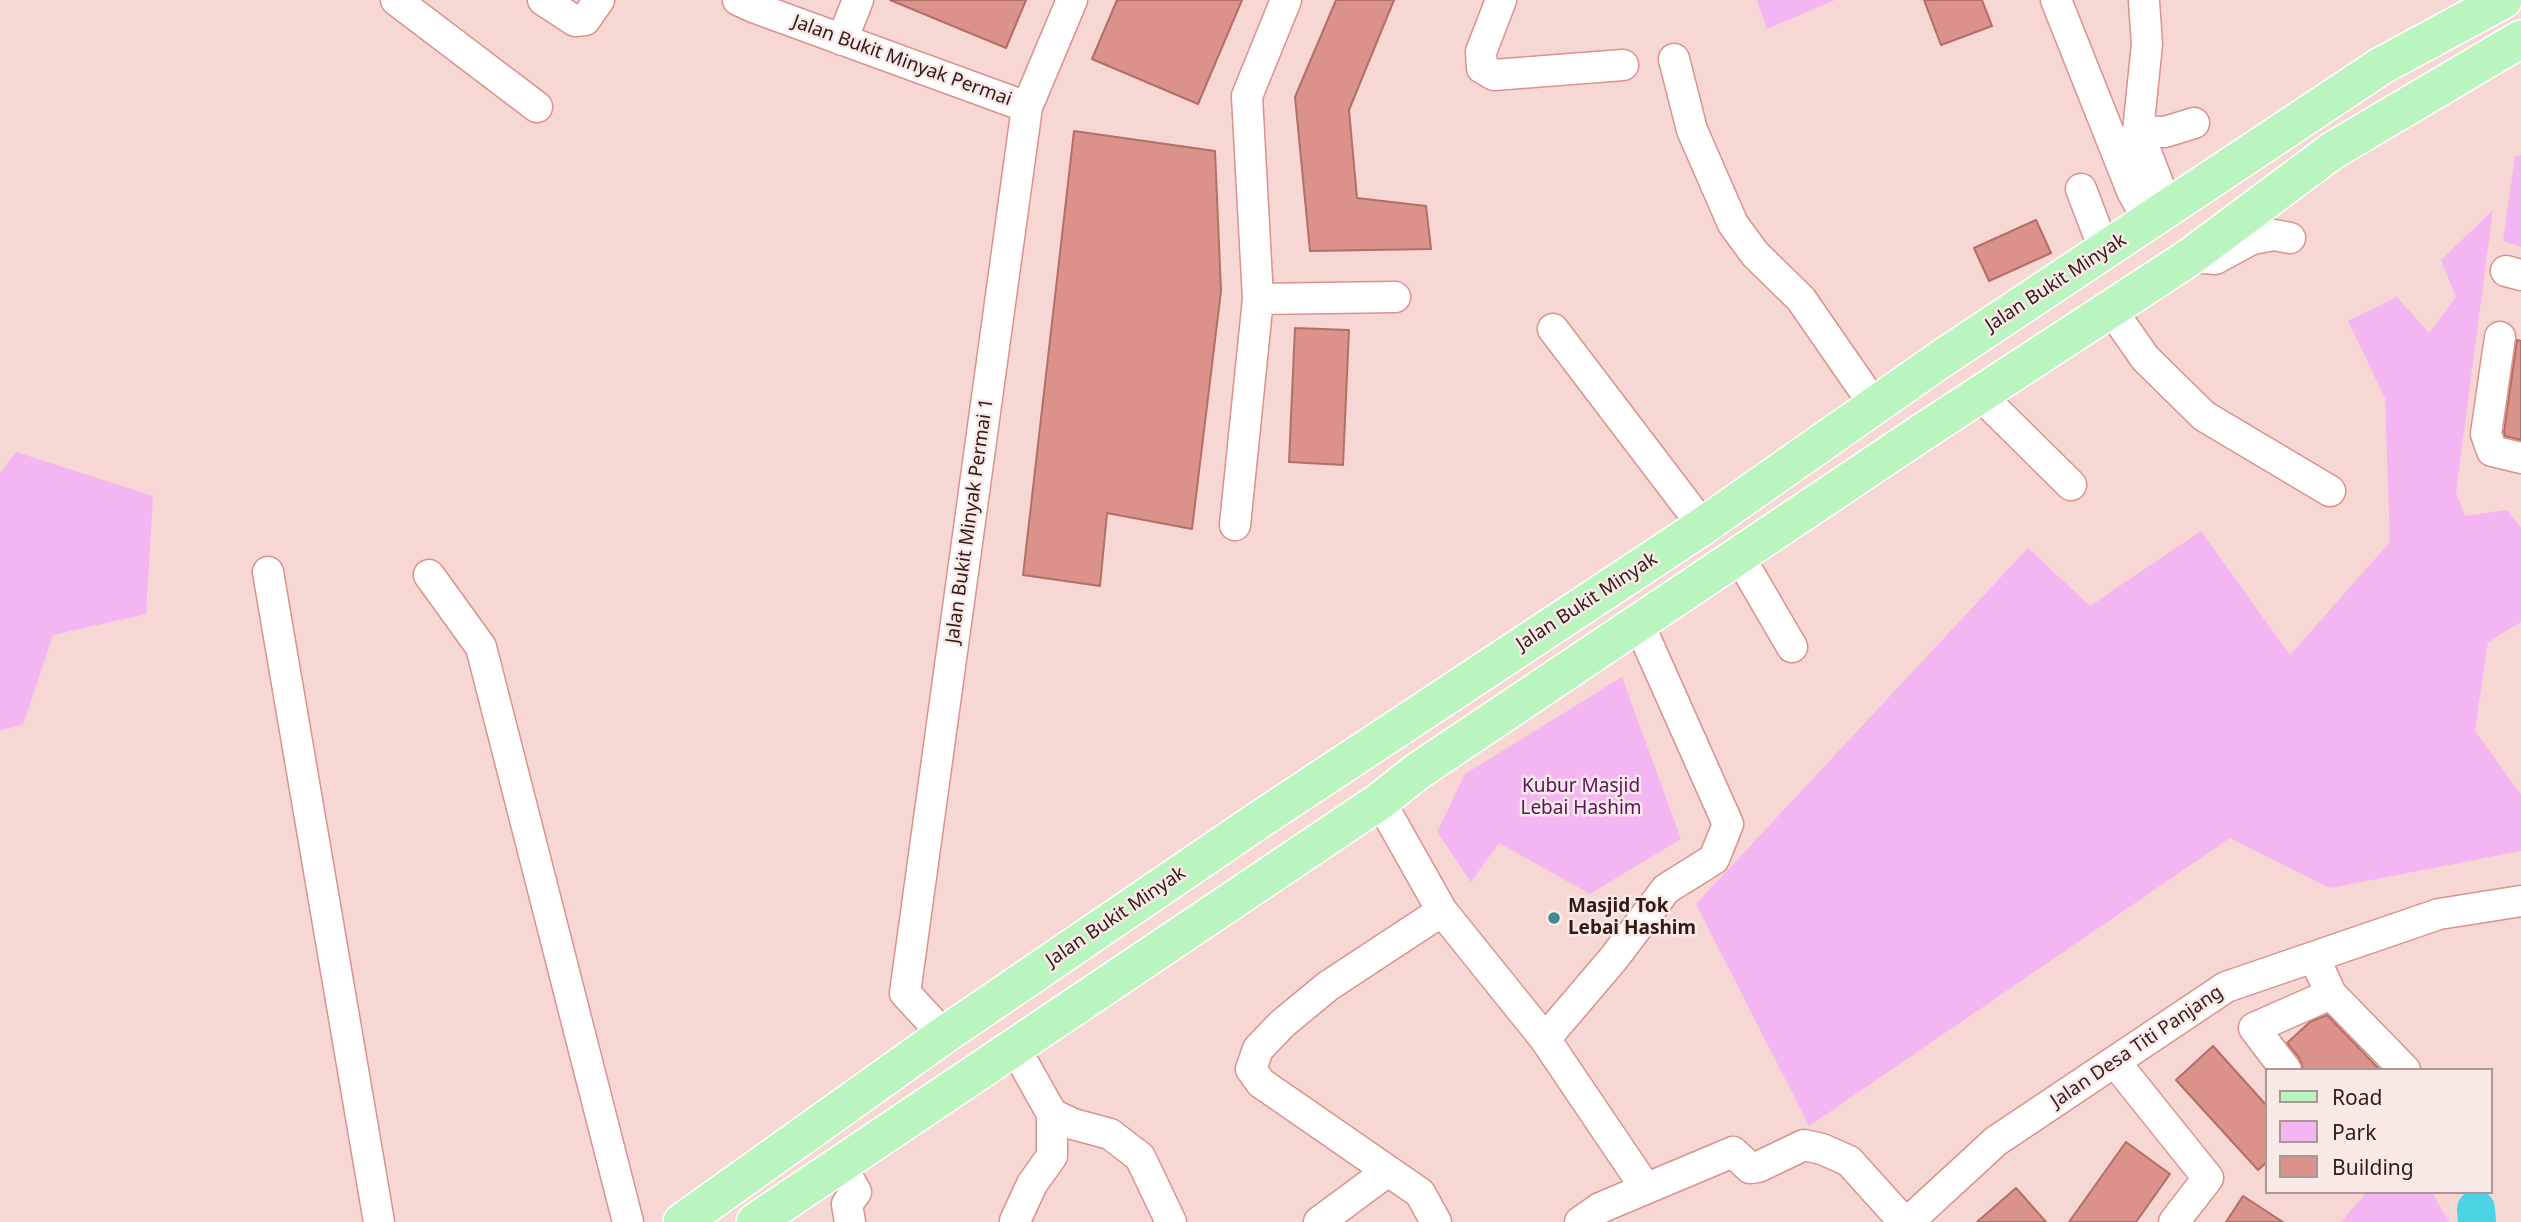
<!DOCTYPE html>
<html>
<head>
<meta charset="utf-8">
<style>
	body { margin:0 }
	#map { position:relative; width:2521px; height:1222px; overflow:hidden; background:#f7d7d3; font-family:"Noto Sans",sans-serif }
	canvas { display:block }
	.legend { position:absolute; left:2265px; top:1068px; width:228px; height:126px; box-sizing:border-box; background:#f9e9e7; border:2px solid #aa9693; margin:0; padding:9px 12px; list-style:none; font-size:21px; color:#341916 }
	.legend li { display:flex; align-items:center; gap:14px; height:35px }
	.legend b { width:35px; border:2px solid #aa9693 }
</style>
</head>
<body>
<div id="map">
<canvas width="2521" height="1222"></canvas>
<ul class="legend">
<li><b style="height:9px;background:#baf5c0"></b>Road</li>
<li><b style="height:19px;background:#f3b6f3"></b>Park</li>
<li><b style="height:19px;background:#db928a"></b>Building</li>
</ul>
</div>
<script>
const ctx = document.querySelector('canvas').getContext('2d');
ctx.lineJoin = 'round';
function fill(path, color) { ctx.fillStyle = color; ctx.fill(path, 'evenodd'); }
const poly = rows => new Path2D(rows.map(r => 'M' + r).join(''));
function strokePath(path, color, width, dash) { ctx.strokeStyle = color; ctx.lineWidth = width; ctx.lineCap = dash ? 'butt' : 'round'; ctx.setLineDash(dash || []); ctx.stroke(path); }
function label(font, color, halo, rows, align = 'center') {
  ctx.font = font + ' "Noto Sans",sans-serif'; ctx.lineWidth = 5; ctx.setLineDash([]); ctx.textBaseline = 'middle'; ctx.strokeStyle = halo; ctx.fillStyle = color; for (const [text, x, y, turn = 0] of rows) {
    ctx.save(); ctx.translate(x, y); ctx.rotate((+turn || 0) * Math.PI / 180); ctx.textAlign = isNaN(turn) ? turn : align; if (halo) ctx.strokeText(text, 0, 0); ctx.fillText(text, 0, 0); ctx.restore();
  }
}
const green = poly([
	[1757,0,1835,0,1767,29],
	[2521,155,2521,247,2503,241,2515,156],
	[2493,210,2456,492,2465,516,2507,510,2521,528,2521,622,2488,642,2475,731,2521,795,2521,851,2330,888,2230,838,1809,1126,1696,904,2028,548,2090,606,2201,531,2290,655,2390,542,2385,398,2348,321,2397,297,2429,333,2456,297,2441,260],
	[16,452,153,496,146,614,53,635,23,725,0,730,0,473],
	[1622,677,1681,839,1590,894,1499,843,1471,882,1437,832,1465,774],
	[2367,1192,2432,1192,2449,1222,2341,1222]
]);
const river = poly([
	[2476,1209,2477,1222]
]);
const building = poly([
	[890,0,1026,0,1006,48,890,0],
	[1117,0,1242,0,1198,104,1092,59,1117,0],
	[1336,0,1394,0,1349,110,1357,198,1426,206,1431,249,1310,251,1295,97,1336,0],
	[1924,0,1982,0,1992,26,1941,45,1924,0],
	[1074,131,1215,151,1221,291,1192,529,1107,513,1100,586,1023,575,1074,131],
	[2036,220,2051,253,1989,281,1974,248,2036,220],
	[1295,328,1349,330,1343,465,1289,462,1295,328],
	[2517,340,2521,341,2521,440,2505,436,2504,432,2517,340],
	[2327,1015,2380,1070,2303,1070,2300,1059,2287,1043,2310,1022,2327,1015],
	[2213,1046,2267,1106,2267,1162,2258,1170,2176,1080,2213,1046],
	[2126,1142,2170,1174,2136,1222,2069,1222,2126,1142],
	[2016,1188,2046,1222,1977,1222,2016,1188],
	[2243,1196,2283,1222,2226,1222,2243,1196]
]);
const minor = poly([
	[396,0,537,107],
	[543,0,575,21,585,20,599,0],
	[738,0,753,7,1027,107],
	[1501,0,1481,52,1482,68,1494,75,1623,65],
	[2056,0,2132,191,2149,222],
	[2144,2,2147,44,2138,131,2159,186,2173,206],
	[842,40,858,0],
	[1674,59,1692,130,1733,224,1755,254,1801,299,1875,406],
	[2138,131,2165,132,2194,123],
	[2081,189,2105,252],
	[2191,257,2215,259,2252,239,2274,235,2290,238],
	[2506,271,2521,275],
	[1258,299,1395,297],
	[2111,309,2145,358,2204,416,2330,491],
	[1553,329,1703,526],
	[2500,337,2486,434,2492,451,2521,458],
	[1980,395,2071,485],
	[1235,525,1258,299,1247,96,1286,0],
	[1739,556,1792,647],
	[268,572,379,1222],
	[429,575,481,647,628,1222],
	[1380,801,1442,911,1545,1039,1645,1187],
	[2314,957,2331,994,2405,1070],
	[944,1035,905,993,1027,107,1072,0],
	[1545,1039,1614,958,1666,889,1714,859,1728,824,1639,624],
	[1015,1048,1052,1114,1052,1156,1032,1184,1015,1221],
	[2115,1062,2208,1178,2174,1222],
	[2286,1070,2254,1028,2331,994],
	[1052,1114,1073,1124,1110,1134,1140,1157,1171,1222],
	[840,1164,856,1192,847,1204,850,1222],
	[1319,1222,1388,1171],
	[1436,1222,1420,1193,1261,1083,1251,1069,1258,1049,1282,1024,1328,986,1442,911],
	[1580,1222,1600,1208,1733,1152,1750,1168,1758,1167,1804,1145,1822,1149,1849,1161,1904,1222],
	[1908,1222,1996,1141,2226,987,2439,914,2521,901]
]);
const major = poly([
	[682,1222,944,1035,1259,820,1703,526,1941,359,2381,66,2503,0],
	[755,1222,1380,801,1418,771,1921,433,2190,257,2332,151,2521,39]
]);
const markers = [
	[1554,918,7,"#418891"]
];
const streetNames = [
	["Jalan Bukit Minyak Permai",902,61,20],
	["Jalan Bukit Minyak",2056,283,-33],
	["Jalan Bukit Minyak Permai 1",970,521,-82],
	["Jalan Bukit Minyak",1587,602,-33],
	["Jalan Bukit Minyak",1116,917,-34],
	["Jalan Desa Titi Panjang",2137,1047,-34]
];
const parkNames = [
	["Kubur Masjid",1581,787],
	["Lebai Hashim",1581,809]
];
const poiNames = [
	["Masjid Tok",1568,907],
	["Lebai Hashim",1568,929]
];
fill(green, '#f3b6f3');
strokePath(river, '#4cd3e3', 38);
fill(building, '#db928a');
strokePath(building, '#b36e67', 2);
strokePath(minor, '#db928b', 33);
strokePath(major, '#fff', 40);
strokePath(minor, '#fff', 30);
strokePath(major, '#baf5c0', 37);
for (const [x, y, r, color] of markers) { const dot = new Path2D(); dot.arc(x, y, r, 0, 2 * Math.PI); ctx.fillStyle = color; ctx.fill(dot); strokePath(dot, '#f9e9e7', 2.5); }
label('19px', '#341916', '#f9e9e7', streetNames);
label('19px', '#5a105d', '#f9e9e7', parkNames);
label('bold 19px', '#341916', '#f9e9e7', poiNames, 'left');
</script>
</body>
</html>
